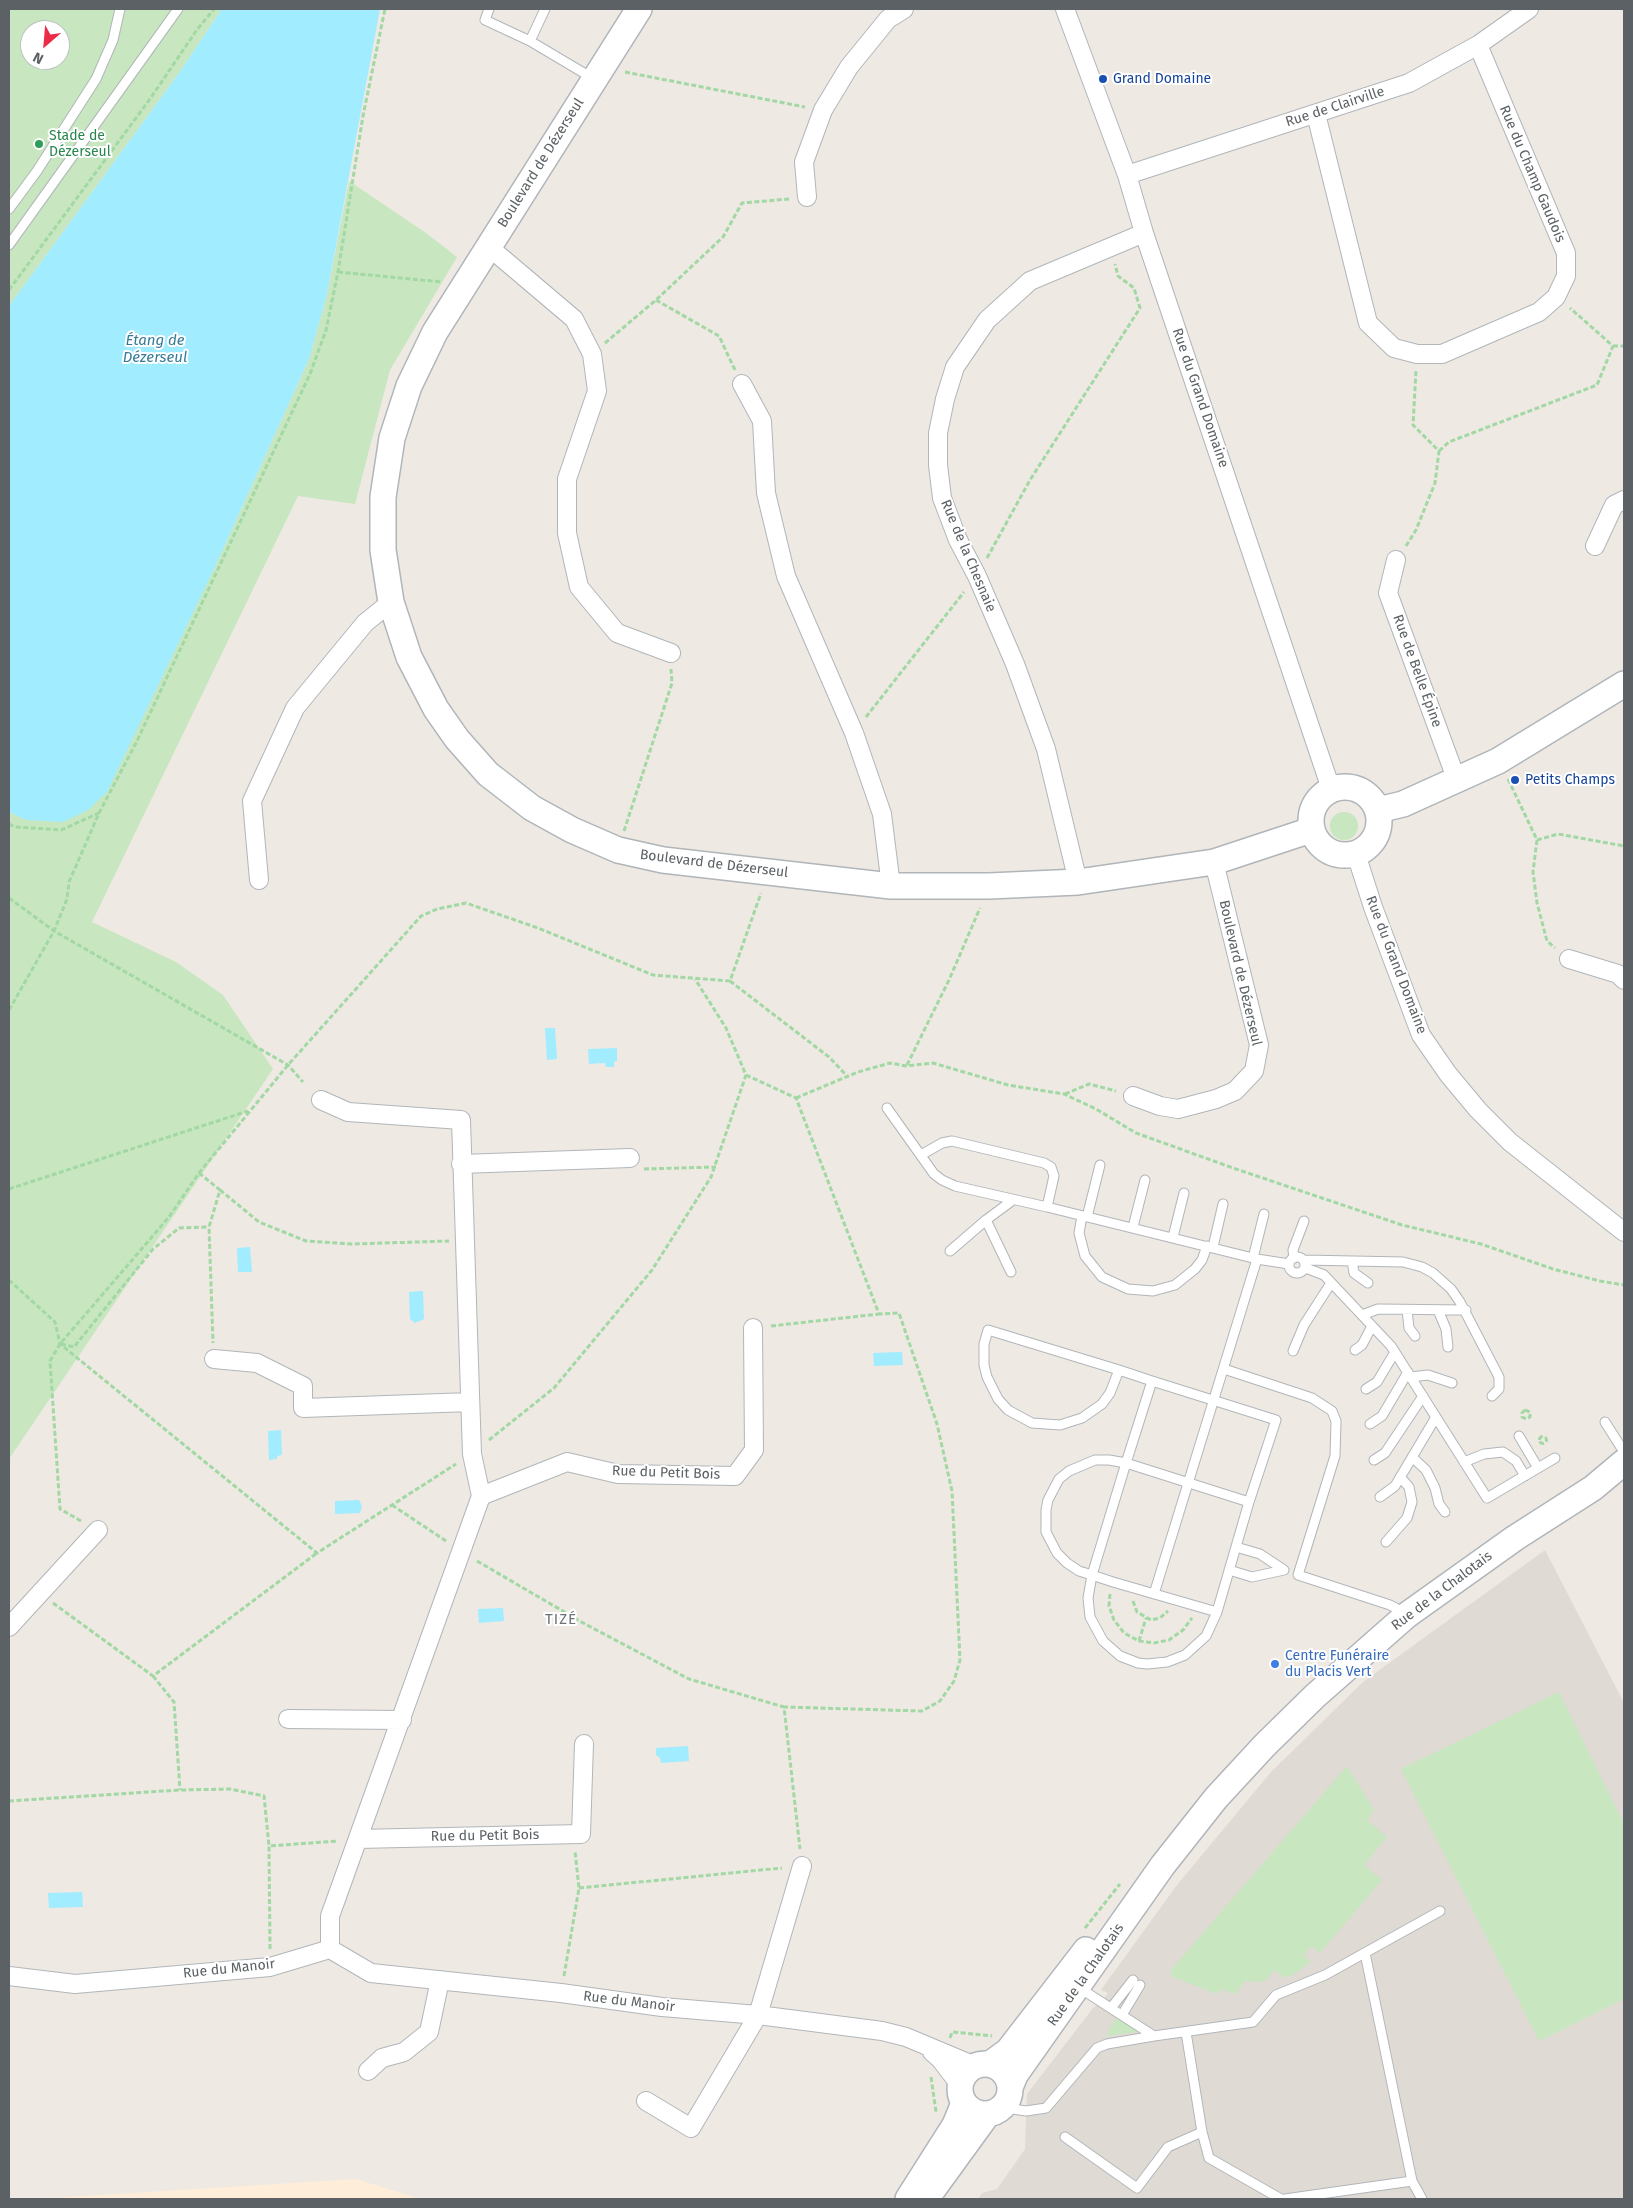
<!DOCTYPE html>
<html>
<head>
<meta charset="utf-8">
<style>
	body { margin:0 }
	#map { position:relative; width:1633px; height:2208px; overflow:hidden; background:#eee9e3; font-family:"Fira Sans",sans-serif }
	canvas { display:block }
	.frame { position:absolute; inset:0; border:10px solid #5b6164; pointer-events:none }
	.north { position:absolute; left:20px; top:20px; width:50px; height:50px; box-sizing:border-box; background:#fff; border:1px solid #bdc0c1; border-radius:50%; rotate:207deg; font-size:14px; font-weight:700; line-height:20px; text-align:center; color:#5b6164 }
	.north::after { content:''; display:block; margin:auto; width:18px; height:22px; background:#ec2b48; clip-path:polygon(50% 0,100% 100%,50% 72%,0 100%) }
</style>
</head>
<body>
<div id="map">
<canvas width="1633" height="2208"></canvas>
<div class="frame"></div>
<div class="north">N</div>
</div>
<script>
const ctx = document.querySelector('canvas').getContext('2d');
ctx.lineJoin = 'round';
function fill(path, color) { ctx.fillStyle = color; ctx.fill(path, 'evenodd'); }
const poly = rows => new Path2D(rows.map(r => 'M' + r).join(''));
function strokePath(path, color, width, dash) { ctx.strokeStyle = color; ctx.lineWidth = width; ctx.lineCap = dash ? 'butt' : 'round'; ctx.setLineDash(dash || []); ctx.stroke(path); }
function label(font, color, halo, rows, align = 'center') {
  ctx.font = font + ' "Fira Sans",sans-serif'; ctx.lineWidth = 4; ctx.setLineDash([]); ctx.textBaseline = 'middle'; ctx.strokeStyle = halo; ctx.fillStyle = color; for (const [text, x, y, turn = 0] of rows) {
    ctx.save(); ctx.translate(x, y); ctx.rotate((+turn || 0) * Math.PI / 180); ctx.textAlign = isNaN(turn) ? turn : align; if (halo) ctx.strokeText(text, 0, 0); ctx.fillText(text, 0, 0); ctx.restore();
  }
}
const commercial = poly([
	[356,2179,421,2199,35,2199]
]);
const education = poly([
	[1545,1550,1624,1703,1624,2199,978,2199,982,2193,997,2189,1025,2149,1027,2094,1093,2008,1101,2002,1108,1993,1101,1990,1177,1885,1271,1772,1363,1682]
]);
const green = poly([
	[9,9,222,9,179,73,9,306],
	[30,30,60,30,60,60,30,60],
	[349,181,426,233,457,257,390,370,355,504,298,496,92,922,176,962,223,995,273,1069,9,1459,9,812,26,820,214,569,309,359,327,294],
	'1330 826a14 14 0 1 1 28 0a14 14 0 1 1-28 0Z',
	[1559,1692,1624,1824,1624,1999,1539,2041,1401,1769],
	[1347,1766,1374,1810,1367,1820,1387,1837,1364,1865,1382,1880,1320,1953,1311,1946,1304,1955,1311,1962,1292,1975,1284,1978,1275,1970,1264,1982,1245,1981,1235,1994,1221,1989,1217,1994,1170,1976,1173,1971,1171,1970],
	[1116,2017,1138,2029,1137,2032,1106,2036]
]);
const water = poly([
	[222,9,380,9,327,294,309,359,214,569,107,792,88,810,63,822,26,820,9,812,9,306,179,73],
	[545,1028,555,1028,557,1059,547,1060],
	[617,1048,617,1061,614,1062,614,1067,606,1067,605,1063,589,1064,588,1049],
	[250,1247,252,1272,238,1272,237,1248],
	[423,1291,424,1319,415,1323,410,1319,409,1292],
	[902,1352,903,1365,874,1366,873,1353],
	[281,1430,282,1455,277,1456,277,1459,269,1460,268,1431],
	[359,1500,362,1506,360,1513,335,1514,335,1501],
	[503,1608,504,1621,479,1623,478,1609],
	[688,1746,689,1761,661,1763,660,1758,656,1755,656,1748],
	[82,1892,83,1907,49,1908,48,1893]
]);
const path = poly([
	[625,72,805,107],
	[338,272,442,282],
	[9,290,150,99,196,31,214,9],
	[656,300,719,336,735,370],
	[605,343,656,300,723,237,742,203,789,199],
	[1613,346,1624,346],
	[1439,451,1449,442,1597,385,1613,346,1570,308],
	[1406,546,1416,530,1435,483,1439,451,1413,425,1416,370],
	[987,558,1030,480,1140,308,1134,288,1118,276,1115,264],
	[866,717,964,592],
	[1508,779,1537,840,1558,834,1624,846],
	[9,824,15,827,61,830,99,813],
	[624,831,672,683,671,669],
	[1537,840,1533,872,1537,903,1547,941,1555,948],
	[9,898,54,931,288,1065,303,1082],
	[730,981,829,1057,847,1076],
	[9,1010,54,931,67,899,69,882,99,813,136,743,310,374,326,330,338,272,363,116,385,9],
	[907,1065,949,980,980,908],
	[746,1075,796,1098,879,1314,899,1313,937,1424,952,1491,960,1660,954,1681,940,1701,922,1711,784,1707,800,1849],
	[1065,1094,1089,1084,1116,1091],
	[796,1098,858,1072,890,1063,906,1066,933,1063,1008,1085,1064,1094,1096,1109,1136,1133,1233,1168,1402,1225,1481,1244,1553,1269,1600,1281,1624,1285],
	[644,1169,716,1167],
	[199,1173,220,1190,209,1227,213,1343],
	[9,1189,248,1111],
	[220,1190,259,1222,306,1241,353,1244,449,1241],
	[9,1280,55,1322,60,1344,317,1553,456,1464],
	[771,1326,879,1314],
	[61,1344,74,1347,153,1249,179,1228,209,1227],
	[1525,1410,1530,1412,1530,1417,1526,1419,1522,1417,1522,1413,1525,1410],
	'1539.5 1440a3.5 3.5 0 1 1 7 0a3.5 3.5 0 1 1-7 0Z',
	[489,1440,554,1388,652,1270,711,1177,746,1075,726,1028,695,979],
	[392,1505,446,1541],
	[81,1521,60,1509,50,1361,60,1344,169,1217,199,1173,288,1065,421,916,437,909,466,903,538,928,653,975,730,981,761,893],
	[477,1561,585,1624,689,1679,784,1707],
	[1110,1594,1109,1606,1114,1620,1124,1633,1139,1641,1154,1643,1169,1640,1183,1630,1192,1618],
	[1133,1601,1137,1612,1151,1620,1160,1618,1168,1611],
	[53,1603,153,1676,317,1553],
	[1139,1641,1146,1618],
	[153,1676,174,1702,180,1790],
	[9,1801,180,1790,230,1789,264,1796,269,1846],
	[579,1888,782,1868],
	[1085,1928,1120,1884],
	[270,1949,269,1846,338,1841],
	[564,1976,579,1888,575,1851],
	[950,2038,952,2032,992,2036],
	[931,2077,936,2112]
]);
const lane = poly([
	[489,9,485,20,530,41,594,79],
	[530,41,545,9],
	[9,209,37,171,96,79,113,40,120,9],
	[9,245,178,9],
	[887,1108,934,1174,942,1180,955,1186,1047,1207],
	[921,1155,942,1143,952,1141,1044,1163,1051,1167,1054,1176,1047,1207,1257,1259,1154,1594],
	[1082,1216,1079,1233,1085,1256,1102,1277,1128,1289,1153,1291,1175,1285,1195,1269,1202,1260,1207,1246],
	[1087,1217,1100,1165],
	[1133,1227,1145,1180],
	[1173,1237,1184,1193],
	[1213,1247,1223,1204],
	[950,1251,986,1220],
	'1289 1265a8 8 0 1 1 16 0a8 8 0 1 1-16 0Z',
	[1253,1258,1264,1214],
	[1294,1258,1293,1250,1304,1221],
	[1257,1259,1289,1264],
	[1304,1260,1403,1262,1422,1267,1433,1273,1451,1289,1460,1302,1499,1377,1499,1389,1492,1396],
	[1352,1261,1354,1273,1368,1283],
	[1306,1268,1324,1275,1391,1346,1487,1498,1555,1458],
	[1011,1272,986,1220,1013,1200],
	[1407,1310,1409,1328,1415,1336],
	[1438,1310,1446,1329,1448,1347],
	[1362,1315,1378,1309,1466,1310],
	[1355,1350,1362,1345,1372,1326],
	[1293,1351,1304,1325,1331,1283],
	[1224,1369,1312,1398,1332,1411,1336,1421,1335,1456,1298,1575,1390,1605,1405,1613],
	[1119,1370,1110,1393,1102,1404,1082,1418,1060,1425,1032,1423,1008,1410,998,1399,987,1377,984,1365,984,1344,988,1330,1119,1370,1152,1381],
	[1411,1377,1428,1375,1452,1383],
	[1366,1389,1377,1382,1395,1352],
	[1605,1422,1624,1452],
	[1370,1424,1382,1416,1408,1372],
	[1519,1436,1538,1468],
	[1412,1457,1426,1470,1435,1488,1439,1504,1445,1512],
	[1374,1460,1385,1453,1423,1396],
	[1464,1462,1484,1454,1503,1452,1516,1461,1525,1476],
	[1380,1497,1395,1486,1436,1417],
	[1386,1542,1407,1518,1412,1502,1409,1487,1400,1477],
	[1229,1570,1252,1577,1284,1570,1260,1554,1236,1547],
	[1217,1612,1113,1582,1092,1575,1079,1571,1067,1563,1057,1553,1046,1532,1046,1510,1048,1500,1059,1479,1069,1471,1095,1460,1109,1460,1126,1463,1249,1502,1217,1612,1206,1636,1185,1655,1167,1662,1147,1664,1138,1663,1120,1656,1103,1641,1090,1617,1088,1598,1092,1575,1126,1463,1152,1381,1276,1420,1249,1502],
	[1078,1987,1154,2036,1253,2022,1276,1995,1325,1975,1440,1911],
	[1111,2008,1133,1980],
	[1122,2015,1140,1985],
	[1186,2032,1202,2132],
	[1007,2102,1013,2109,1026,2111,1046,2108,1097,2048,1107,2044,1154,2036],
	[1065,2137,1137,2188,1168,2147,1202,2132,1209,2158,1281,2199],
	[1412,2181,1422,2199],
	[1285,2199,1412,2181,1365,1953]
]);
const street = poly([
	[1065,9,1127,175,1144,233,1331,789],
	[1316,114,1368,323,1394,348,1417,354,1442,354,1539,312,1556,297,1566,276,1566,253,1478,45],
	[1127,175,1409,83,1478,45,1529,9],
	[807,197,804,162,823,110,849,67,888,19,904,9],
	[489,247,574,319,592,354,597,391,567,479,567,533,579,587,617,633,671,653],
	[742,384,762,421,766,493,786,576,854,733,882,814,891,886],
	[1595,546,1614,505,1624,500],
	[1396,560,1388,593,1457,781],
	[1356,854,1373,907,1421,1035,1448,1074,1478,1110,1510,1142,1624,1232],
	[259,880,252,801,295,708,365,623,391,602],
	[1078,882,1046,749,1015,664,977,576,958,540,942,498,938,465,938,433,945,399,955,367,987,320,1030,281,1144,233],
	[1569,959,1618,974,1624,980],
	[1133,1096,1160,1106,1178,1109,1216,1099,1235,1091,1254,1071,1259,1045,1214,862],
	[321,1100,348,1112,461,1120,472,1454,481,1496,330,1916,330,1949],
	[461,1164,630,1158],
	[214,1359,257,1363,303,1386,303,1408,470,1402],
	[481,1496,567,1462,618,1474,735,1476,754,1450,753,1328],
	[9,1627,98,1530],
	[288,1719,402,1720],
	[358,1839,581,1834,584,1744],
	[9,1976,75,1984,270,1967,330,1949,371,1973,561,1993,662,2007,758,2015,882,2031,906,2037,975,2066],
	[932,2052,940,2059,960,2085],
	[368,2071,382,2058,404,2052,429,2032,440,1980],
	[646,2101,691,2128,758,2015,802,1866]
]);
const secondary = poly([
	[639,9,435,332,409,386,392,438,383,497,383,550,391,602,409,657,436,709,457,739,488,774,532,808,572,830,618,850,663,860,891,886,989,886,1078,882,1214,862,1311,830],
	'1311 821a34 34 0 1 1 68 0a34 34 0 1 1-68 0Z',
	[1378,810,1403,804,1498,761,1624,684],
	'960 2089a25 25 0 1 1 50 0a25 25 0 1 1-50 0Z',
	[990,2064,1008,2051,1086,1950],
	[1011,2085,1015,2075,1163,1865,1216,1798,1265,1745,1315,1696,1407,1615,1515,1538,1593,1488,1624,1462],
	[908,2199,955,2125,964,2103],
	[926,2199,987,2115]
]);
const markers = [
	[1103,79,5,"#1a4fb4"],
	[39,144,5,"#2e9e5b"],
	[1515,780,5,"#1a4fb4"],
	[1275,1664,5,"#3f7fe0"]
];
const transitNames = [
	["Grand Domaine",1113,79],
	["Petits Champs",1525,780]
];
const streetNames = [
	["Rue de Clairville",1335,107,-18],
	["Boulevard de Dézerseul",541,163,-58],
	["Rue du Champ Gaudois",1532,174,67],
	["Rue du Grand Domaine",1200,398,71],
	["Rue de la Chesnaie",968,556,67],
	["Rue de Belle Épine",1417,671,70],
	["Boulevard de Dézerseul",714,864,7],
	["Rue du Grand Domaine",1396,965,69],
	["Boulevard de Dézerseul",1240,973,77],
	["Rue du Petit Bois",666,1473,2],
	["Rue de la Chalotais",1442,1591,-37],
	["Rue du Petit Bois",485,1836,-1],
	["Rue du Manoir",229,1969,-6],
	["Rue de la Chalotais",1086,1975,-55],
	["Rue du Manoir",629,2002,7]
];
const leisureNames = [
	["Stade de",49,136],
	["Dézerseul",49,152]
];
const shopNames = [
	["Centre Funéraire",1285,1656],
	["du Placis Vert",1285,1672]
];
const waterNames = [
	["Étang de",155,341],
	["Dézerseul",155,358]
];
const neighbourhoodNames = [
	["TIZÉ",561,1620]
];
fill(commercial, '#feedd8');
fill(education, '#e0dad4');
fill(green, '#c8e6bf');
fill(water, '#a2ecff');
strokePath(lane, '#b1b6b9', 11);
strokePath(street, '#b1b6b9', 20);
strokePath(secondary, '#b0b5b9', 28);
strokePath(path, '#a2d8a4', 3, [5, 2.5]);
strokePath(lane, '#fff', 9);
strokePath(street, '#fff', 18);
strokePath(secondary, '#fff', 25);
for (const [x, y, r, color] of markers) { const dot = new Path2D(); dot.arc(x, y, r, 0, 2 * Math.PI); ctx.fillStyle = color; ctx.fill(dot); strokePath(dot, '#fff', 2); }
label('14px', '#164399', '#fff', transitNames, 'left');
label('14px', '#5b6164', '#fff', streetNames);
label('14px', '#27864d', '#fff', leisureNames, 'left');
label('14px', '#366cbe', '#fff', shopNames, 'left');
label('italic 15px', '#367c98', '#fff', waterNames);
ctx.letterSpacing = '1px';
label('15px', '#6c7376', '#fff', neighbourhoodNames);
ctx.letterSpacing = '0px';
</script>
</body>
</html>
